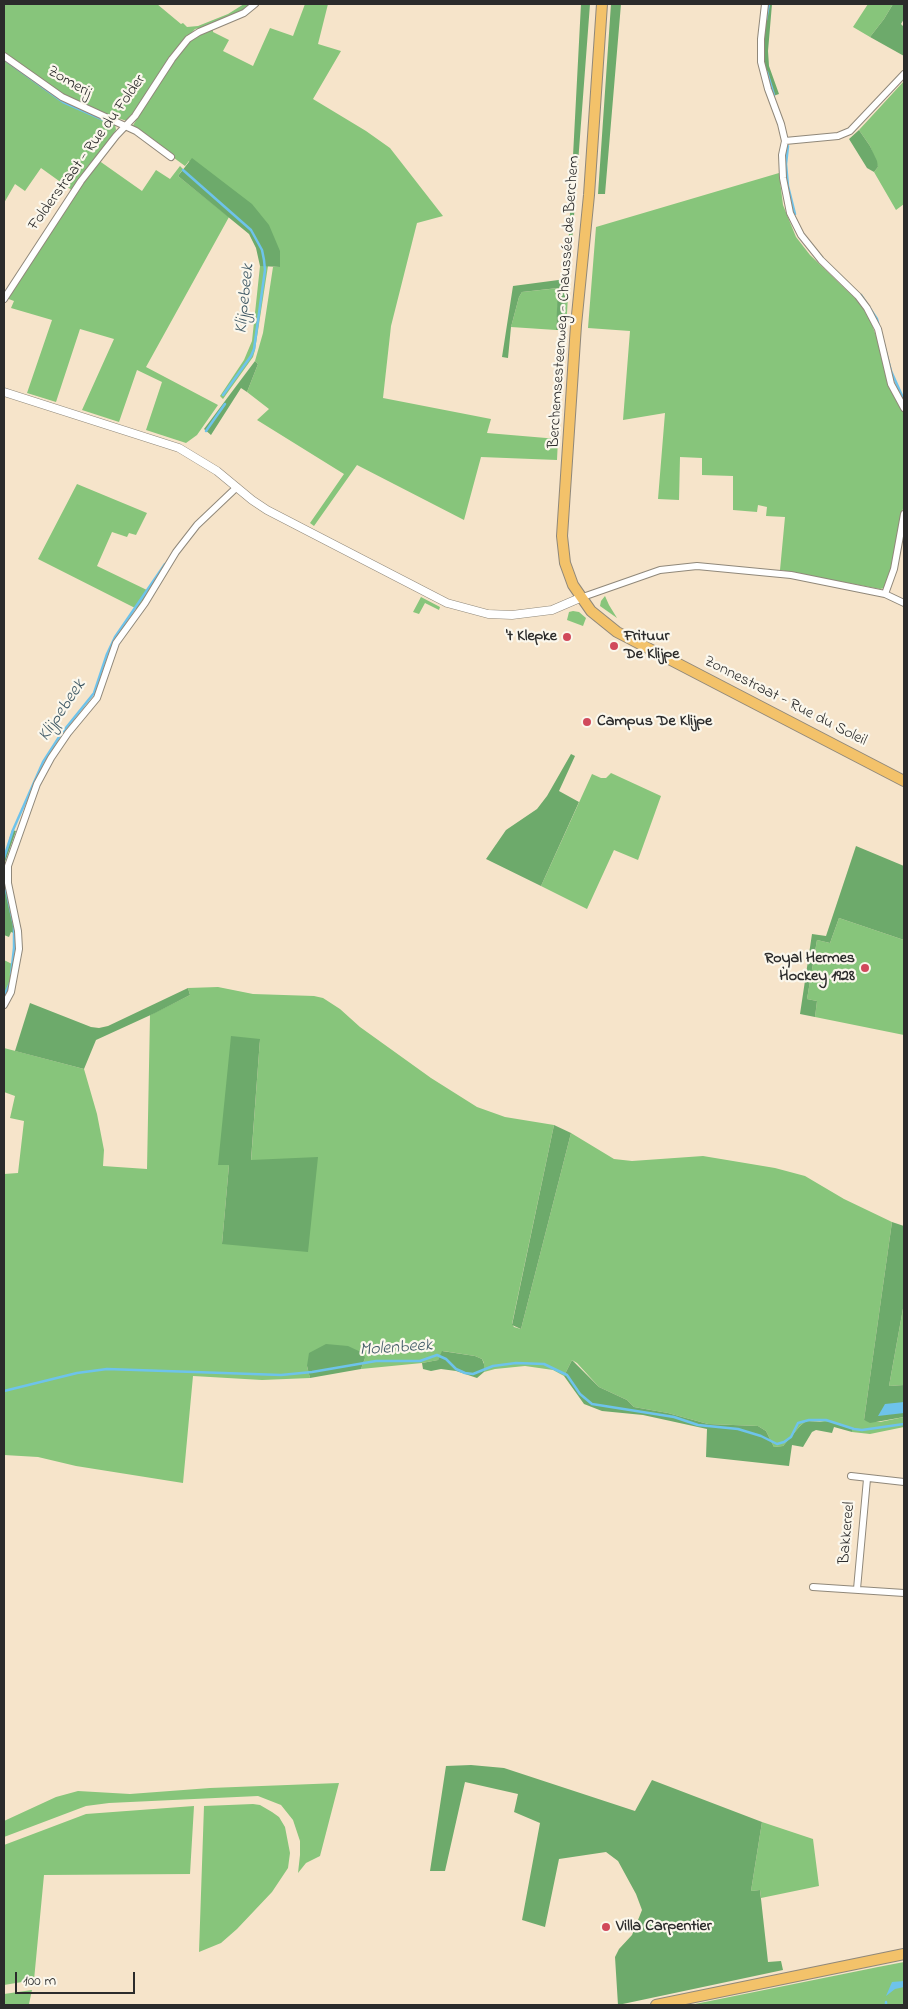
<!DOCTYPE html>
<html>
<head>
<meta charset="utf-8">
<style>
	body { margin:0 }
	#map { position:relative; width:908px; height:2009px; overflow:hidden; background:#f6e4ca; font-family:"Indie Flower",sans-serif }
	canvas { display:block }
	.frame { position:absolute; inset:0; border:5px solid #2b2b2b; pointer-events:none }
	.scale { position:absolute; left:15px; top:1972px; width:120px; height:22px; box-sizing:border-box; border:2px solid #2b2b2b; border-top:0; padding-left:6px; font-size:15px; line-height:18px; white-space:nowrap; color:#2b2b2b; -webkit-text-stroke:4px #fbf7ec; paint-order:stroke }
</style>
</head>
<body>
<div id="map">
<canvas width="908" height="2009"></canvas>
<div class="frame"></div>
<div class="scale">100 m</div>
</div>
<script>
const ctx = document.querySelector('canvas').getContext('2d');
ctx.lineJoin = 'round';
function fill(path, color) { ctx.fillStyle = color; ctx.fill(path, 'evenodd'); }
const poly = rows => new Path2D(rows.map(r => 'M' + r).join(''));
function strokePath(path, color, width, dash) { ctx.strokeStyle = color; ctx.lineWidth = width; ctx.lineCap = dash ? 'butt' : 'round'; ctx.setLineDash(dash || []); ctx.stroke(path); }
function label(font, color, halo, rows, align = 'center') {
  ctx.font = font + ' "Indie Flower",sans-serif'; ctx.lineWidth = 4.5; ctx.setLineDash([]); ctx.textBaseline = 'middle'; ctx.strokeStyle = halo; ctx.fillStyle = color; for (const [text, x, y, turn = 0] of rows) {
    ctx.save(); ctx.translate(x, y); ctx.rotate((+turn || 0) * Math.PI / 180); ctx.textAlign = isNaN(turn) ? turn : align; if (halo) ctx.strokeText(text, 0, 0); ctx.fillText(text, 0, 0); ctx.restore();
  }
}
const green = poly([
	[4,4,157,4,181,24,183,23,187,27,198,26,228,14,244,4,251,4,242,11,205,27,195,29,187,38,134,114,127,121,92,110,73,101,4,53],
	[305,4,328,4,318,44,341,51,313,99,366,131,390,148,443,216,417,223,391,326,383,398,491,419,487,433,558,439,557,460,481,457,464,520,357,465,314,526,310,523,344,474,257,420,269,409,247,392,258,364,255,361,263,333,273,267,280,267,189,161,185,166,132,127,164,74,193,38,213,28,213,32,229,40,223,51,253,66,270,28,293,36],
	[868,4,893,4,884,19,870,37,853,27],
	[4,58,19,70,115,124,116,130,73,191,41,168,25,191,15,184,4,203],
	[904,81,904,204,896,210,874,172,878,167,870,146,859,130],
	[98,160,142,191,156,170,170,179,180,166,183,169,178,176,229,217,146,367,218,405,197,435,186,443,146,430,162,382,137,370,119,422,82,410,114,339,80,329,56,402,27,393,52,320,11,308,14,301,6,298],
	[779,173,783,205,796,237,810,255,858,301,868,314,904,411,904,502,895,559,885,588,880,589,780,570,785,517,766,516,767,507,758,505,757,512,733,510,733,476,702,475,702,458,680,457,679,500,658,499,665,413,623,420,630,331,588,328,596,227],
	[260,266,268,266,255,350,253,357,223,399,220,396,244,360,252,341],
	[566,279,569,279,566,330,563,330],
	[559,288,556,330,511,327,519,297,522,292],
	[77,484,147,513,136,535,129,533,127,537,112,532,97,566,149,591,137,609,38,559],
	[605,596,609,605,617,618,600,606,601,601],
	[421,597,440,607,439,610,425,603,419,614,413,612],
	[573,611,579,612,586,618,583,626,567,620,569,612],
	[611,773,661,796,638,860,614,850,587,909,541,886,592,774,601,778,606,778],
	[839,918,904,940,904,1035,815,1017,817,1001,807,999,817,940,830,943],
	[4,960,14,965,8,992,4,1001],
	[218,987,253,994,314,996,323,998,340,1009,360,1027,431,1078,477,1107,505,1117,554,1125,512,1324,514,1327,521,1329,571,1133,614,1159,632,1161,703,1156,775,1168,805,1176,844,1199,892,1222,864,1420,880,1422,904,1417,904,1427,870,1434,852,1432,852,1429,816,1420,806,1421,800,1426,783,1446,774,1447,766,1431,758,1426,708,1424,668,1413,634,1407,627,1400,599,1387,577,1363,572,1360,564,1376,553,1370,525,1366,495,1369,484,1372,484,1363,482,1359,475,1356,443,1351,438,1360,422,1363,361,1369,365,1358,307,1366,310,1378,262,1380,193,1376,183,1483,76,1466,38,1457,4,1455,4,1174,18,1173,24,1121,10,1118,15,1096,4,1092,4,1048,84,1069,97,1114,104,1150,103,1166,147,1169,150,1015,190,995,188,988],
	[260,1039,251,1161,222,1244,229,1165],
	[904,1303,904,1385,889,1386],
	[339,1783,320,1856,306,1863,298,1873,300,1855,300,1841,293,1820,281,1805,258,1796,109,1803,86,1806,4,1837,4,1821,56,1797,78,1791,130,1794,210,1788],
	[253,1804,260,1805,272,1812,279,1817,285,1827,290,1853,288,1868,272,1892,237,1929,221,1943,199,1952,204,1806],
	[194,1806,190,1874,44,1875,34,1980,4,1985,4,1845,86,1814],
	[762,1822,813,1839,819,1886,761,1898,760,1890,751,1891],
	[904,1962,904,2005,690,2005,878,1967],
	[32,1990,29,2004,4,2005,4,1994]
]);
const forest = poly([
	[581,4,590,4,570,269,567,270],
	[611,4,621,4,605,194,598,194],
	[767,4,772,4,768,51,769,66,779,94,773,96,765,72,762,47],
	[893,4,904,4,904,19,901,24,904,27,904,56,870,37,884,19],
	[859,130,870,146,877,161,878,167,874,172,867,168,849,139],
	[192,158,252,204,269,225,280,251,280,267,260,266,256,248,249,234,178,176],
	[566,279,563,330,556,330,558,288,522,292,519,297,511,327,508,358,502,357,513,286],
	[255,361,258,364,247,392,241,388,211,435,204,429],
	[571,754,575,756,559,791,579,802,541,886,486,859,506,830,537,809,547,796],
	[12,830,16,831,5,862,5,873,16,934,11,932,9,937,4,935,4,857],
	[856,846,904,866,904,940,839,918,830,943,817,940,807,999,817,1001,815,1017,800,1014,812,934,826,936],
	[188,988,190,995,155,1013,96,1040,84,1069,15,1051,30,1003,91,1027,99,1028,108,1026],
	[231,1036,260,1039,251,1160,318,1157,308,1252,222,1244,229,1165,218,1165],
	[554,1125,571,1133,521,1329,512,1325],
	[892,1222,904,1226,904,1303,889,1386,904,1385,904,1417,870,1423,864,1420],
	[326,1344,348,1346,363,1353,365,1358,361,1369,310,1378,307,1366,309,1353],
	[442,1351,475,1356,482,1359,484,1364,484,1372,477,1378,456,1371,441,1369,431,1371,423,1369,422,1363,438,1360],
	[572,1360,599,1387,627,1400,634,1407,668,1413,708,1424,758,1426,766,1431,774,1447,783,1446,800,1426,806,1421,830,1422,852,1429,852,1432,834,1427,832,1433,816,1430,812,1432,803,1447,792,1445,789,1466,706,1457,707,1429,643,1415,602,1411,584,1404,564,1376],
	[471,1765,504,1768,635,1811,652,1780,762,1822,751,1891,760,1890,768,1962,781,1961,783,1970,618,2005,615,1957,619,1949,632,1935,642,1910,636,1894,618,1861,606,1852,559,1859,545,1927,522,1920,540,1823,514,1812,518,1794,465,1782,445,1871,430,1871,446,1766]
]);
const water = poly([
	[904,1402,904,1413,878,1416,885,1404],
	[904,1981,904,1987,895,1989,886,1996,892,1982]
]);
const stream = poly([
	[766,20,769,4],
	[5,60,63,102,113,124],
	[767,72,774,95],
	[788,146,786,164,788,186,795,214],
	[183,170,251,230,262,250,264,260,265,270,254,349,251,356,223,395],
	[861,295,877,319,891,371,904,400],
	[206,431,225,404],
	[4,858,13,830,43,762,61,734,94,693,107,654,115,637,165,564],
	[4,881,14,926,14,948,11,975],
	[4,996,10,983],
	[4,1391,77,1373,107,1369,281,1375,312,1372,376,1361,420,1361,437,1355,446,1359,456,1369,465,1373,473,1374,493,1366,516,1363,544,1364,567,1375,580,1394,592,1404,674,1417,698,1425,738,1429,761,1436,777,1444,784,1442,791,1437,798,1423,809,1420,826,1420,854,1429,862,1430,904,1424],
	[886,2002,886,2005]
]);
const minor = poly([
	[765,4,761,39,761,62,768,89,781,124,785,141,782,155,783,178,790,213,801,235,821,260,858,296,867,308,878,329,891,384,904,408],
	[4,56,62,97,136,131,171,157],
	[785,141,838,136,850,131,904,74],
	[4,299,81,181,116,136,135,116,172,59,188,39,199,32,244,13,255,4],
	[885,594,894,569,904,514],
	[580,598,660,570,697,566,791,575,885,594,904,603],
	[4,1005,11,992,19,949,18,931,8,883,8,866,37,784,51,758,68,733,97,698,116,643,145,603,176,552,197,525,237,487],
	[851,1476,904,1482],
	[813,1587,904,1593],
	[857,1589,867,1479]
]);
const tertiary = poly([
	[4,392,179,448,217,471,252,500,267,510,447,603,488,614,512,615,552,610,580,598]
]);
const primary = poly([
	[602,4,589,195,576,325,562,536,565,563,573,585,591,611,617,632,904,781],
	[656,2005,904,1954]
]);
const markers = [
	[567,637,5,"#d1495b"],
	[614,646,5,"#d1495b"],
	[587,722,5,"#d1495b"],
	[865,968,5,"#d1495b"],
	[606,1927,5,"#d1495b"]
];
const streetNames = [
	["Zomerij",69,83,30],
	["Folderstraat - Rue du Folder",88,153,-54],
	["Berchemsesteenweg - Chaussée de Berchem",565,302,-86],
	["Zonnestraat - Rue du Soleil",785,702,27],
	["Bakkereel",848,1533,-85]
];
const poiNames = [
	["'t Klepke",557,637,"right"],
	["Frituur",624,637],
	["De Klijpe",624,655],
	["Campus De Klijpe",597,722],
	["Royal Hermes",855,959,"right"],
	["Hockey 1928",855,977,"right"],
	["Villa Carpentier",616,1927]
];
const waterNames = [
	["Klijpebeek",246,299,-84],
	["Klijpebeek",63,711,-56],
	["Molenbeek",396,1349,-4]
];
fill(green, '#87c57b');
fill(forest, '#6daa6b');
fill(water, '#6ec3eb');
strokePath(stream, '#6ec3eb', 2.5);
strokePath(minor, '#90887a', 8);
strokePath(tertiary, '#90887a', 9);
strokePath(primary, '#90887a', 12);
strokePath(minor, '#fff', 6);
strokePath(tertiary, '#fff', 8);
strokePath(primary, '#f3c26a', 10);
for (const [x, y, r, color] of markers) { const dot = new Path2D(); dot.arc(x, y, r, 0, 2 * Math.PI); ctx.fillStyle = color; ctx.fill(dot); strokePath(dot, '#fbf7ec', 2); }
label('16px', '#2b2b2b', '#fbf7ec', streetNames);
label('bold 16px', '#2b2b2b', '#fbf7ec', poiNames, 'left');
label('italic 18px', '#3f5965', '#fbf7ec', waterNames);
</script>
</body>
</html>
